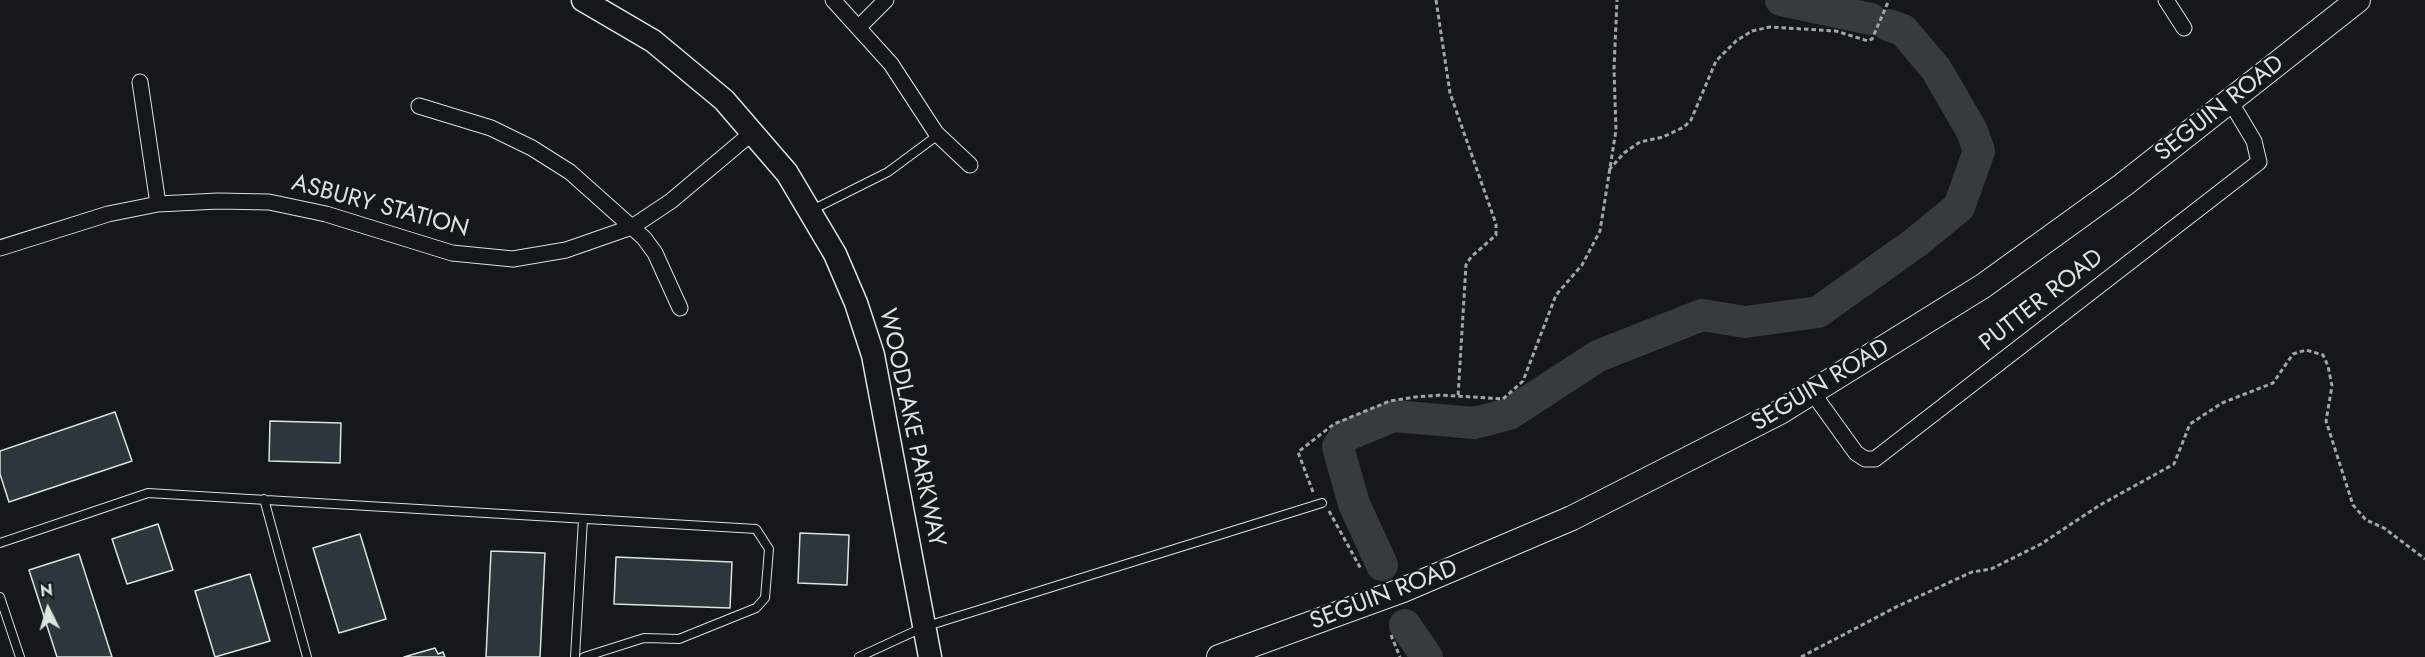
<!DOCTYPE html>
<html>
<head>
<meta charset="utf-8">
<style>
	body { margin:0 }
	#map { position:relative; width:2425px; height:657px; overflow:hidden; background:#14181c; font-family:Jost,sans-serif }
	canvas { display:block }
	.north { position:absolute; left:18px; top:579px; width:60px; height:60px; -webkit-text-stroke:4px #14181c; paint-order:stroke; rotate:355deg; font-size:16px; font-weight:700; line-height:24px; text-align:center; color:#d8e6dc }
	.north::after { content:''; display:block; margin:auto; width:21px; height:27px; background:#d8e6dc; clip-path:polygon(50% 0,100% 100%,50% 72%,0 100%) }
</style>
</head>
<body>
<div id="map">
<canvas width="2425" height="657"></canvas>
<div class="north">N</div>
</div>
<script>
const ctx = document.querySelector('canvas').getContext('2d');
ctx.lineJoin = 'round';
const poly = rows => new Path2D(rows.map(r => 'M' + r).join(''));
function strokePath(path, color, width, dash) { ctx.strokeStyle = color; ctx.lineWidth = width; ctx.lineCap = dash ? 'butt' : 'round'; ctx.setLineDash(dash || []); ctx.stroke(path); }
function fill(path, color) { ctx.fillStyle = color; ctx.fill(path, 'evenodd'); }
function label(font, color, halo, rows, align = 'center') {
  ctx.font = font + ' Jost,sans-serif'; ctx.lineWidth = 4.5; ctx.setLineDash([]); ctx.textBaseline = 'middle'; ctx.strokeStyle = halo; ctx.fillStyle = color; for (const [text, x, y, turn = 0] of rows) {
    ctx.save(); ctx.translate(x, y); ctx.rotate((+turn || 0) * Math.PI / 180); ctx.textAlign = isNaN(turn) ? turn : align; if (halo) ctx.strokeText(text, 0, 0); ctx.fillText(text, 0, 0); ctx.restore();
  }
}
const river = poly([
	[1781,0,1871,19],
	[1382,565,1354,504,1338,447,1345,436,1394,416,1474,423,1509,414,1598,356,1702,315,1745,322,1818,312,1915,243,1959,207,1979,151,1972,131,1936,69,1903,30,1888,25],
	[1405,625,1427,657]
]);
const building = poly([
	[115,412,132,461,9,502,0,474,0,451,115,412],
	[270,421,341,423,340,463,269,461,270,421],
	[158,524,173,570,127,584,112,539,158,524],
	[800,533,849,535,847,585,798,583,800,533],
	[360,534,386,619,339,633,313,548,360,534],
	[491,551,545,553,540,657,486,657,491,551],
	[79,554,112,657,57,657,29,570,79,554],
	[616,557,732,562,730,608,614,604,616,557],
	[250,574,270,641,215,657,195,591,250,574],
	[435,648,438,654,443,652,445,657,404,657,435,648]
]);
const path = poly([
	[1436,0,1450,93,1496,224,1496,235,1471,257,1466,265,1458,397],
	[1609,170,1624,153,1640,142,1663,137,1684,127,1691,120,1716,61,1736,41,1752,31,1770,27,1836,31,1868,41,1872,39,1889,0],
	[1313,492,1298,452,1334,424,1390,401,1415,397,1441,395,1503,399,1523,381,1556,295,1582,265,1600,231,1616,130,1614,69,1617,0],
	[1329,511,1361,569],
	[1391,635,1400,657],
	[1801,657,1898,606,1972,572,1991,569,2041,544,2100,505,2174,464,2190,424,2222,403,2273,383,2293,354,2306,350,2323,355,2328,366,2332,386,2326,421,2353,505,2366,520,2384,528,2425,559]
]);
const lane = poly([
	[812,210,888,172,938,135],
	[264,499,307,657],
	[0,543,148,493,756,529,769,549,765,598,756,608,679,639,644,638,584,657],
	[0,597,20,657],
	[575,657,583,519],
	[859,657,924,627,1322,503]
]);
const street = poly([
	[833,0,891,64,936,133,970,165],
	[2166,0,2184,28],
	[859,27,886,0],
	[140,82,158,204],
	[419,106,491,128,532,148,570,172,644,238,655,253,680,308],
	[0,248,108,214,158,204,218,201,269,202,326,214,452,253,513,259,566,250,632,227,671,201,753,132],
	[1812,392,1856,453,1865,459,1875,459,2259,162,2254,141,2230,101]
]);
const secondary = poly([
	[583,0,653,41,724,100,787,173,835,254,856,303,873,355,930,657]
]);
const primary = poly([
	[1219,657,1403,590,1572,518,1780,412,1983,286,2123,185,2358,0]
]);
const streetNames = [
	["SEGUIN ROAD",2220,109,-38],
	["ASBURY STATION",380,207,15],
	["PUTTER ROAD",2042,301,-38],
	["SEGUIN ROAD",1821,386,-31],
	["WOODLAKE PARKWAY",911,428,78],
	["SEGUIN ROAD",1384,596,-21]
];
strokePath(river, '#363b3e', 32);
fill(building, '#2c363c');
strokePath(building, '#d8e6dc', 1.5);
strokePath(lane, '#d8e6dc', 10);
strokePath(street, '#d8e6dc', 17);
strokePath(secondary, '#d8e6dc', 25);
strokePath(primary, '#d8e6dc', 26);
strokePath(path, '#9da8a2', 3, [4.5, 3]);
strokePath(lane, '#14181c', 8);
strokePath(street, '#14181c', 15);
strokePath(secondary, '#14181c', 22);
strokePath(primary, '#14181c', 24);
label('24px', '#d8e6dc', '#14181c', streetNames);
</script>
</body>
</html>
